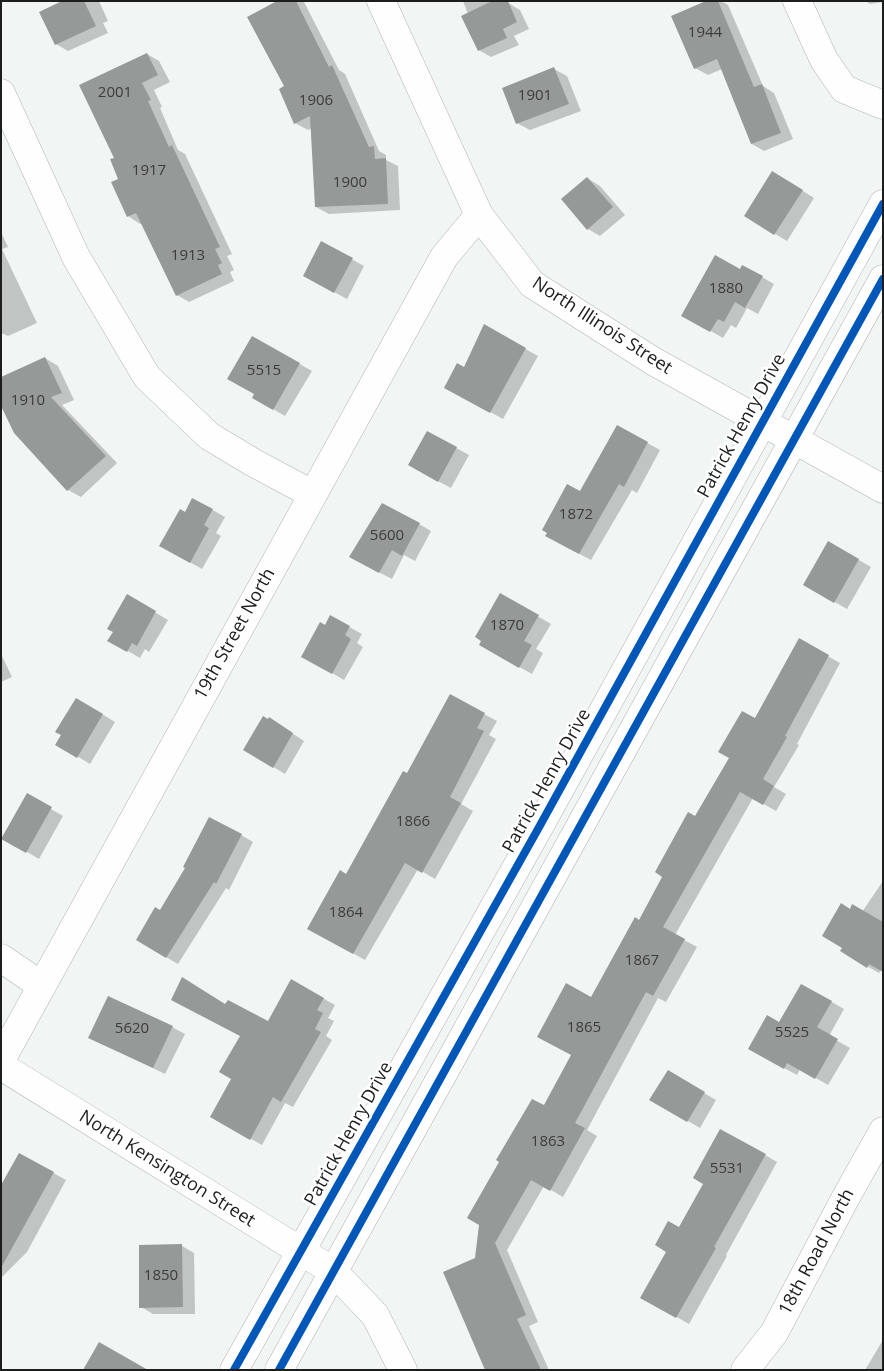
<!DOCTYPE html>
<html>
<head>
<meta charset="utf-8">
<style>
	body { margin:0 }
	#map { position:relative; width:884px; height:1371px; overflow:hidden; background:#f1f5f3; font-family:"Open Sans",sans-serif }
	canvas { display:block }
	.frame { position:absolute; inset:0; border:2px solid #1b1e1c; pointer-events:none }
</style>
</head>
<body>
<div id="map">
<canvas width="884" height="1371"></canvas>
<div class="frame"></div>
</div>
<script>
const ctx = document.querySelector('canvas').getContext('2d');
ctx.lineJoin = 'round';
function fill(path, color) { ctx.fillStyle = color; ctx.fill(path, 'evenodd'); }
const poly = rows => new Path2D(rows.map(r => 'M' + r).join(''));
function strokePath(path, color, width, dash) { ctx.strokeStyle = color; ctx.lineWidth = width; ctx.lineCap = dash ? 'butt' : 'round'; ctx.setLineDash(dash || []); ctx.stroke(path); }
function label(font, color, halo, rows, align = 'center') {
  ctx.font = font + ' "Open Sans",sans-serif'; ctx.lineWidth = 5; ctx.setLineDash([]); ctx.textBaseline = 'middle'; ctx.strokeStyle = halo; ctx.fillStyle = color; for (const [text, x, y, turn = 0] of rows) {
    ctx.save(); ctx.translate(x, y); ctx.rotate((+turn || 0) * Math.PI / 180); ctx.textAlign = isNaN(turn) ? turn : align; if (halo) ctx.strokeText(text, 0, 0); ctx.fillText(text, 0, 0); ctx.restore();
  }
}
const shadow = poly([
	[65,1,99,1,108,21,103,23,108,33,68,51,56,44],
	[280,1,304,2,339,70,345,74,379,151,386,155,386,160,398,166,400,210,329,214,316,207,312,128,308,130,295,123,285,87],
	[463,1,505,1,520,10,529,29,514,36,519,45,491,57,479,50,468,14],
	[709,1,721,1,728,5,763,86,774,93,793,139,764,151,752,144,722,69,708,75,695,68],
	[865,1,883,1,883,2,870,4],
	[147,54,159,61,170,82,154,90,162,107,160,108,178,150,185,154,232,254,227,256,234,270,230,272,234,281,189,302,177,295,142,223,140,224,128,216,115,158],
	[554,69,567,76,581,111,530,130,517,123],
	[587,178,600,186,625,215,600,236,588,229],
	[784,179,814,198,787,241,745,216],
	[1,232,8,247,2,249,37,323,8,336,1,333],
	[322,243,364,266,347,299,304,276],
	[743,266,774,284,758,314,747,308,736,328,731,325,723,338,683,315,741,270],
	[484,326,538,356,503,419,445,387,464,369],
	[253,338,312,371,285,416,254,398,256,394],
	[45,358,58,366,74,400,62,405,117,463,81,497,68,490,15,433],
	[618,427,660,450,637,493,632,490,591,560,559,543,581,493],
	[427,432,469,455,451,488,421,472],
	[193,499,225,517,216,533,221,536,202,569,161,546,185,514],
	[419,524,431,531,415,561,404,555,392,579,363,564],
	[829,543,871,567,847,609,805,585],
	[501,595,551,624,536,649,543,653,532,674,480,645],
	[127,596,168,620,149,652,145,649,140,658,109,640,114,632],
	[331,617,362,634,357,643,363,647,344,680,303,656,325,627],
	[799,640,840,663,797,744,799,745,774,787,786,794,776,811,753,798,675,935,697,947,666,1002,658,998,587,1130,597,1136,563,1197,544,1186,507,1250,538,1322,529,1326,549,1370,487,1370,476,1259,544,1107,572,1055,591,998,639,921,696,818,755,720],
	[1,654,12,677,1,682],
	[450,696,497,721,489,735,496,739,461,804,473,811,435,879,418,869,365,960,308,928,346,876,408,775],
	[77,699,115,722,90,764,57,744,63,735],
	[281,726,304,741,285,774,245,750],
	[27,795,63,816,39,859,3,838],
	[241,835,253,842,229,890,226,888,178,964,166,957,160,911],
	[883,881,883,971,881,970,879,973,867,966,850,910,862,912],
	[292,981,335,1005,328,1018,334,1021,326,1036,332,1040,293,1107,285,1103,262,1145,212,1117,233,1079,241,1036,226,1006,269,1023],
	[802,985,844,1009,829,1036,850,1048,828,1085,800,1069,797,1075,762,1056],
	[172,1027,185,1034,165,1074,89,1037],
	[668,1072,716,1100,700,1128,651,1099],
	[19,1154,66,1180,27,1252,1,1278,1,1210],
	[765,1155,777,1162,726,1255,727,1256,689,1324,642,1297,680,1229],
	[182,1246,194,1253,195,1314,153,1314,141,1307],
	[883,1340,883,1370,865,1370]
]);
const building = poly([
	[62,1,84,1,96,26,55,45,39,12],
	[277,1,296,1,329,67,332,65,369,147,374,146,375,159,386,158,388,204,315,207,310,116,294,124,279,89,284,86,247,17],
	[492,1,508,1,517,22,503,29,507,38,478,51,461,16],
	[706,1,718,1,754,87,762,84,781,133,751,144,717,59,694,69,671,16],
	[147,53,158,75,142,83,151,100,148,101,169,147,172,145,220,247,215,249,222,263,218,265,222,274,176,296,136,213,127,217,111,182,118,179,110,159,114,158,79,85],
	[554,67,569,104,516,124,502,88],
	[772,171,803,190,774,235,744,216],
	[587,177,613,207,587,230,561,199],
	[321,241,353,258,334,293,303,276],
	[715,255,740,269,742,265,763,276,745,308,735,302,724,322,718,319,710,332,681,316],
	[484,324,526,348,490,413,444,388,457,363,464,367],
	[252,336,300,363,273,410,252,398,254,394,227,379],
	[45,357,62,393,51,397,106,456,67,491,14,433,1,406,1,377],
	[617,425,648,442,624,487,619,484,579,554,545,536,547,533,542,530,567,484,580,491],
	[427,431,457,447,438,482,408,465],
	[192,498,213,509,204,525,209,528,190,563,159,546,180,509,185,512],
	[382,503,420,523,402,556,392,550,379,573,349,557],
	[828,541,859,559,834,603,803,585],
	[500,593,539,615,524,641,532,645,519,668,479,645,481,641,475,637],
	[127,594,156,611,137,646,132,643,127,652,107,641,113,632,107,629],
	[330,615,350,626,345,635,351,639,332,674,301,657,320,622,325,625],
	[799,638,829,655,785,736,787,737,763,779,774,786,763,805,740,792,663,927,685,939,653,996,646,992,575,1123,585,1128,550,1191,531,1180,495,1243,526,1315,517,1319,541,1370,485,1370,443,1272,475,1258,479,1225,467,1218,499,1162,496,1160,532,1099,544,1105,571,1055,537,1037,566,983,591,997,635,917,639,920,662,877,655,872,688,812,695,816,729,758,718,752,742,711,755,718],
	[450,694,485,713,477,728,484,731,450,797,461,803,422,873,405,863,353,954,307,929,340,870,346,874,403,771,407,773],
	[76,698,103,714,77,758,55,745,61,735,55,732],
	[263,716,268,719,269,717,293,733,273,768,243,750],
	[27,793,52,807,26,853,1,839],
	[209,817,242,834,216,884,214,882,166,958,136,940,155,907,160,910,185,868,183,867],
	[841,903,850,909,852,904,883,922,883,972,869,964,867,968,840,951,842,948,822,936],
	[182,977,225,1004,228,1000,268,1021,291,979,324,998,317,1010,323,1013,315,1029,321,1032,281,1102,273,1097,250,1140,210,1117,231,1079,219,1072,240,1036,171,1000],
	[801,984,832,1001,817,1027,838,1039,815,1079,787,1063,784,1069,748,1049,767,1015,779,1022],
	[108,996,173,1026,153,1068,88,1038],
	[668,1070,705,1092,687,1122,649,1100],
	[720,1129,766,1154,714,1247,716,1248,676,1318,640,1298,666,1252,655,1245,668,1221,679,1227,703,1184,693,1178],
	[19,1153,54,1172,1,1268,1,1185],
	[182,1244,183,1307,139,1308,139,1245],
	[99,1342,148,1370,83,1370]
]);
const minor = poly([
	[381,1,479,215,532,284,653,361,883,489],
	[797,1,824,60,844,89,883,105],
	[1,93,76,257,147,377,209,436,254,463,312,494],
	[1,958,42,986],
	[1,1060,444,257,479,215],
	[1,1066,333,1271,375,1315,403,1370],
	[234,1370,538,829,883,204],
	[279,1370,883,279],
	[745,1370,774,1333,846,1197,883,1131]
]);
const cycleway = poly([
	[234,1370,538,829,883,204],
	[279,1370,883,279]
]);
const numberNames = [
	["1944",705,33],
	["2001",115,93],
	["1901",535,96],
	["1906",316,101],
	["1917",149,171],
	["1900",350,183],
	["1913",188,256],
	["1880",726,289],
	["5515",264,371],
	["1910",28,401],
	["1872",576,515],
	["5600",387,536],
	["1870",507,626],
	["1866",413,822],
	["1864",346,913],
	["1867",642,961],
	["1865",584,1028],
	["5620",132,1029],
	["5525",792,1033],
	["1863",548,1142],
	["5531",727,1169],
	["1850",161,1276]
];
const streetNames = [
	["North Illinois Street",602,326,33],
	["Patrick Henry Drive",742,426,-61],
	["19th Street North",235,634,-61],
	["Patrick Henry Drive",547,781,-61],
	["Patrick Henry Drive",349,1134,-61],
	["North Kensington Street",167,1169,32],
	["18th Road North",817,1252,-62]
];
fill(shadow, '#0003');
fill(building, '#959997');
strokePath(minor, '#b1b4b2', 29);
strokePath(minor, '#fdfefd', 28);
strokePath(cycleway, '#0057b8', 8);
label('15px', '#3a3d3b', null, numberNames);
label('18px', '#1b1e1c', '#fff', streetNames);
</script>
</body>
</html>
